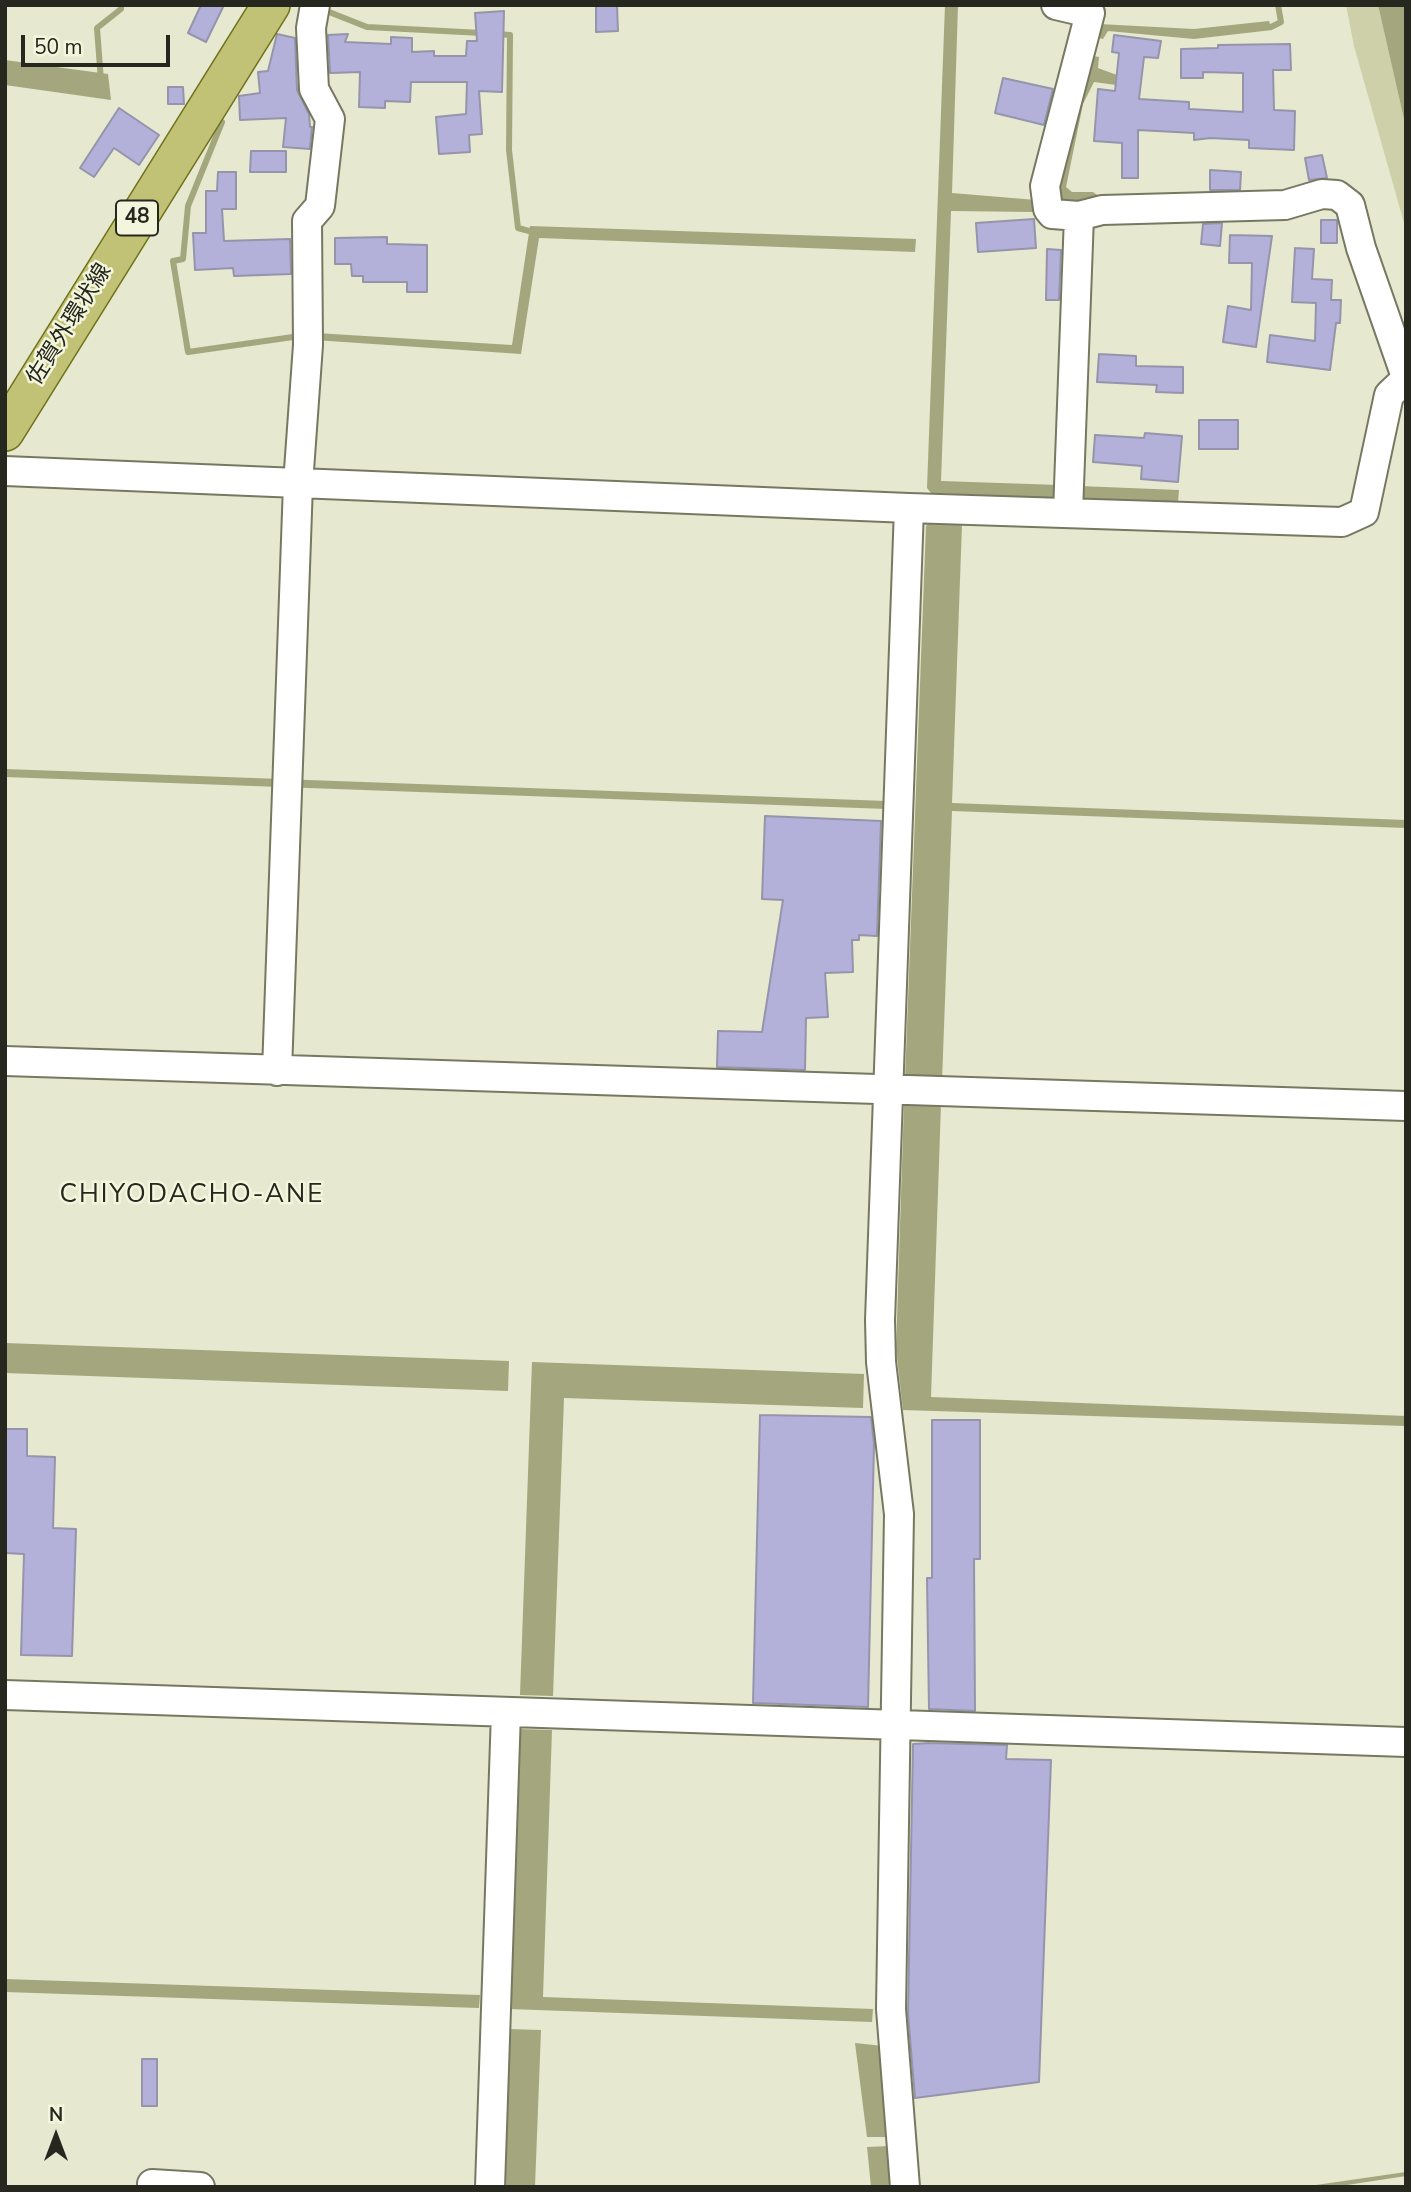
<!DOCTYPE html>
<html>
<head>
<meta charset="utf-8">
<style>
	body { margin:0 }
	#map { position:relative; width:1411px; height:2192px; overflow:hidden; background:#e6e8cf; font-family:"Nunito Sans",sans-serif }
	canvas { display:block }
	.frame { position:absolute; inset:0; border:7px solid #26271e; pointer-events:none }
	.north { position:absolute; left:21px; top:2101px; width:70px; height:70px; -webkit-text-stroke:5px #f3f5dc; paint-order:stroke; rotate:0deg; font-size:19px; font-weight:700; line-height:28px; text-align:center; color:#26271e }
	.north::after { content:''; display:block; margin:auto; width:24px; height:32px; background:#26271e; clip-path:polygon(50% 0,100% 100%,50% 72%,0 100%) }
	.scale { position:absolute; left:21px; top:35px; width:149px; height:32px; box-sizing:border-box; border:4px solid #26271e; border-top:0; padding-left:9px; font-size:21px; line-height:24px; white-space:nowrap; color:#26271e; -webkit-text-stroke:5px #f3f5dc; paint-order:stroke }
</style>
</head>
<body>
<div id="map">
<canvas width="1411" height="2192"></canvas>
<div class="frame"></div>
<div class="north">N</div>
<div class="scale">50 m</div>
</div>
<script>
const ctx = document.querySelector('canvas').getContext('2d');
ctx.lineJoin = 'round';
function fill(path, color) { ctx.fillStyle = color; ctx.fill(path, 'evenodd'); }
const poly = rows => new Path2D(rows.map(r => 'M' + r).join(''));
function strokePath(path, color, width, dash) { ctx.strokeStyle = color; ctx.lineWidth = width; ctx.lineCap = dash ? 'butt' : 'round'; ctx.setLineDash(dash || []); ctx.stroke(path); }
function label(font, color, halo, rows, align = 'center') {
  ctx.font = font + ' "Nunito Sans","Noto Sans JP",sans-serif'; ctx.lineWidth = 5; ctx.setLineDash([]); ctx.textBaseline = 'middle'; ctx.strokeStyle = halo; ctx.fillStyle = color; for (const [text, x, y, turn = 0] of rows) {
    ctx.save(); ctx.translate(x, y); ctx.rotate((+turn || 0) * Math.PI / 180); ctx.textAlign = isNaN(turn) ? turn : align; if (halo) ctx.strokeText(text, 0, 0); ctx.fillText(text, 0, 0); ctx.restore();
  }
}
const green = poly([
	[1346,5,1378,5,1406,128,1406,230,1354,46]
]);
const water = poly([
	[945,5,958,5,952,193,1036,200,1087,55,1099,57,1098,68,1133,81,1131,87,1094,82,1083,104,1066,187,1072,192,1093,192,1100,197,1095,204,1039,208,1033,212,951,211,941,481,1059,485,1059,498,931,493,927,488],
	[1378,5,1406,5,1406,128],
	[1269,21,1272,30,1194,39,1108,31,1103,39,1095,37,1099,24,1194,29],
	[5,60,108,74,111,100,5,85],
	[530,226,916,239,915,252,539,238,521,354,314,340,316,333,512,345],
	[1079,486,1179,490,1178,502,1078,498],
	[929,523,962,524,952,803,1406,820,1406,828,952,811,942,1081,905,1079,926,526],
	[5,769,887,801,887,809,5,777],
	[904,1103,941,1104,931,1397,1406,1416,1406,1426,903,1410,896,1349],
	[5,1343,509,1361,508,1391,5,1373],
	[532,1362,864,1374,863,1408,564,1398,553,1696,520,1695],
	[519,1729,552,1730,543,1997,873,2009,872,2022,509,2009],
	[5,1979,480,1995,479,2008,5,1992],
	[508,2029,541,2030,535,2187,502,2187],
	[855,2043,883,2046,888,2137,867,2137],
	[889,2146,892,2187,871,2187,867,2147],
	[1406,2172,1406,2176,1334,2187,1302,2187]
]);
const stream = poly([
	[324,10,367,27,482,33],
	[1271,27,1281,22,1278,5],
	[497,34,510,35,509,150,518,228,529,231],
	[101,81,97,28,121,9,121,5],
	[222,122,188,206,183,259,173,261,188,352,300,336]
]);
const building = poly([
	[201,5,224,5,206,42,188,33,201,5],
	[596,5,617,5,618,31,596,32,596,5],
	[504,11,502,92,479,91,482,134,469,135,470,152,439,154,436,117,466,114,467,82,411,82,410,102,385,101,385,108,359,107,360,72,330,73,328,35,348,34,345,42,391,44,391,37,412,38,412,52,434,51,434,56,466,56,467,41,477,41,475,13,504,11],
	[277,34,295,38,297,90,309,114,310,127,312,127,310,149,283,147,286,118,240,120,239,96,260,93,258,72,268,71,277,34],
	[1114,35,1161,41,1158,58,1144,57,1139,99,1189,102,1189,109,1243,112,1243,73,1203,72,1203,78,1181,78,1181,49,1218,48,1218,45,1290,44,1291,70,1273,70,1274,110,1295,111,1294,150,1249,148,1249,140,1210,138,1194,140,1194,133,1138,130,1138,178,1122,178,1122,143,1094,141,1098,89,1115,91,1119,53,1112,52,1114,35],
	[1003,78,1053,89,1044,125,995,113,1003,78],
	[168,87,183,87,184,104,168,104,168,87],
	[119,108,159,135,139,165,114,148,94,177,80,168,119,108],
	[251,151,286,151,286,172,250,172,251,151],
	[1322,155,1327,178,1309,180,1305,158,1322,155],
	[1210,170,1241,172,1240,190,1210,190,1210,170],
	[218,172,236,172,236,209,222,209,224,241,290,239,291,274,234,276,233,268,195,270,193,233,206,233,206,191,217,191,218,172],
	[1034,219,1036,248,978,252,976,223,1034,219],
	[1321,220,1337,220,1337,243,1321,243,1321,220],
	[1222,223,1220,246,1201,244,1203,224,1222,223],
	[1230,235,1272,236,1256,347,1223,342,1228,306,1251,310,1252,263,1229,263,1230,235],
	[387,237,387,244,427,245,427,292,407,292,407,282,363,282,363,276,352,276,351,264,335,264,335,238,387,237],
	[1295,248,1314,249,1312,279,1332,280,1331,300,1341,300,1340,323,1336,323,1330,370,1267,362,1270,335,1315,341,1316,303,1292,302,1295,248],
	[1047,249,1061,250,1059,300,1046,300,1047,249],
	[1099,354,1136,356,1136,366,1183,367,1183,393,1156,392,1157,385,1097,382,1099,354],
	[1199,420,1238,420,1238,449,1199,449,1199,420],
	[1145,433,1182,436,1178,482,1141,479,1142,466,1093,462,1095,435,1144,438,1145,433],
	[765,816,881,821,877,936,859,935,859,940,852,940,853,972,825,973,828,1017,806,1018,805,1070,717,1067,718,1031,762,1032,783,900,762,899,765,816],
	[760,1415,871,1417,874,1444,868,1707,753,1703,760,1415],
	[932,1420,980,1420,980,1559,974,1559,975,1711,929,1709,927,1578,932,1578,932,1420],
	[5,1429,27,1429,27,1456,55,1457,53,1528,76,1529,72,1656,21,1655,24,1554,5,1553,5,1429],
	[929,1743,1007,1745,1006,1759,1051,1760,1039,2082,915,2098,908,2014,913,1744,929,1743],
	[142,2059,157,2059,157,2106,142,2106,142,2059]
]);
const minor = poly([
	[1056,5,1090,13,1045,186,1048,209,1052,214,1079,216,1102,210,1285,205,1322,194,1337,195,1350,205,1361,248,1406,377],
	[5,471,909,508,1342,522,1364,512,1389,395,1406,379],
	[1068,513,1079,216],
	[5,1061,1406,1106],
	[277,1071,298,484,308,345,307,221,320,206,330,119,314,89,311,28,315,5],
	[5,1695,1406,1742],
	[152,2187,152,2184,200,2187],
	[490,2187,506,1712],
	[905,2187,891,2009,899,1514,881,1362,880,1320,909,508]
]);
const major = poly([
	[5,432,271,5]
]);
const shields = [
	[137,218,42]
];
const shieldNames = [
	["48",137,218]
];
const streetNames = [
	["佐賀外環状線",70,325,-58]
];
const quarterNames = [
	["CHIYODACHO-ANE",192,1196]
];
fill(green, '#cdd0a9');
fill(water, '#a4a77d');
strokePath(stream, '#a4a77d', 6);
fill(building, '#b3b1da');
strokePath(building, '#9594ab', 2);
strokePath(minor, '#767861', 32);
strokePath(major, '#6f721b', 40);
strokePath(minor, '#fff', 28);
strokePath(major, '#c1c275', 37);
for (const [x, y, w] of shields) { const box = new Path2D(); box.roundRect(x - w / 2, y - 17.5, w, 35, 5); ctx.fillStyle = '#f3f5dc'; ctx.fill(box); strokePath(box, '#26271e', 2); }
label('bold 21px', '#26271e', null, shieldNames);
label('23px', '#26271e', '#f3f5dc', streetNames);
ctx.letterSpacing = '2px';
label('26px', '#26271e', '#f3f5dc', quarterNames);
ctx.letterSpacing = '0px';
</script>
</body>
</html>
